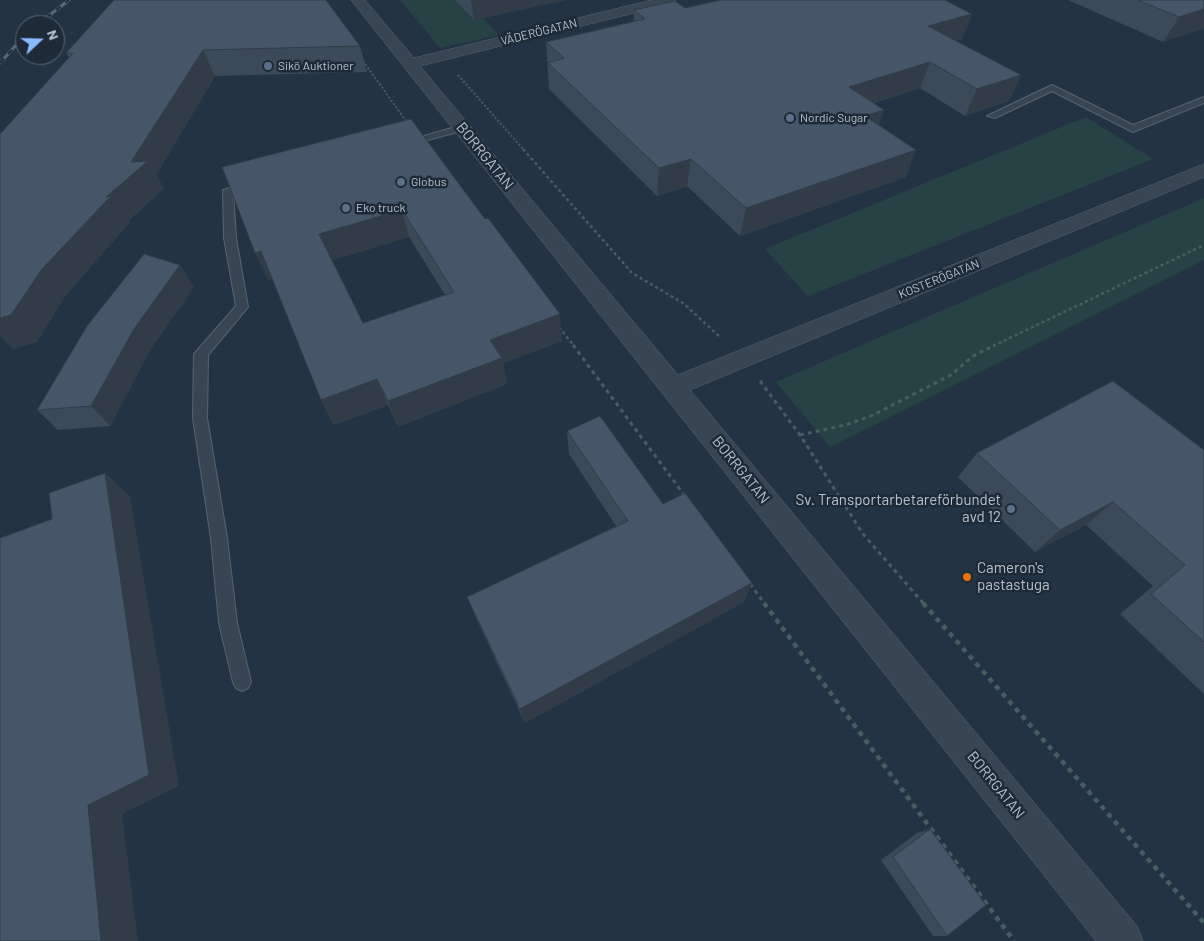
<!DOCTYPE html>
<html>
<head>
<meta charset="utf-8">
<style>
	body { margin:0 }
	#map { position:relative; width:1204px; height:941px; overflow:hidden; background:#243343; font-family:Barlow,sans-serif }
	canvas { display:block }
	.north { position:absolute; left:15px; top:15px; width:50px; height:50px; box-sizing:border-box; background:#1e2a38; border:1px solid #5b6673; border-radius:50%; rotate:69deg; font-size:14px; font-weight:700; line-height:20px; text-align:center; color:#b6c0cc }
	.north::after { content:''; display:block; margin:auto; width:18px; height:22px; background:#89bcfe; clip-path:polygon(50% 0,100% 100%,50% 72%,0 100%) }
</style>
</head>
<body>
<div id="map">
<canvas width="1204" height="941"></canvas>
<div class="north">N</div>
</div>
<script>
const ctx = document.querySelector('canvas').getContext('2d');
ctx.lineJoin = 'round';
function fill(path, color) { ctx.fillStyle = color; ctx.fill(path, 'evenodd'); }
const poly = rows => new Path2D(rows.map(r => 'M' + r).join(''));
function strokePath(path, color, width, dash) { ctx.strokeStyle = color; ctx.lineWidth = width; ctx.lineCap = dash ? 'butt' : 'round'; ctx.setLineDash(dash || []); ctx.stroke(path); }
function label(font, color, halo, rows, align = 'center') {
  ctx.font = font + ' Barlow,sans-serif'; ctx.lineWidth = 5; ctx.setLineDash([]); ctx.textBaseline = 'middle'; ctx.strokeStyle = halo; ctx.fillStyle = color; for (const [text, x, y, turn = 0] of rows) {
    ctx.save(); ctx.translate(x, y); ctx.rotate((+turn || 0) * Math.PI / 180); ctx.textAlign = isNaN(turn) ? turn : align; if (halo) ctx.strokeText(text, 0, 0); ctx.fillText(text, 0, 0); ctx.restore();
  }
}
const green = poly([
	[400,0,466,0,499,35,440,48],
	[1086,117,1153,159,808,296,765,249],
	[1204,198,1204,260,830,447,776,382]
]);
const pathFar3 = poly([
	[363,61,406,121],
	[458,75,524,150]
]);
const pathFar2 = poly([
	[523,149,632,273,683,303,721,338],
	[559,327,574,346],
	[993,346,1204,245]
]);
const pathFar1 = poly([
	[573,345,685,496],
	[760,381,800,435,863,534,924,604],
	[800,435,845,425,871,416,951,375,973,356,995,345],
	[750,584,765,604]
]);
const path = poly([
	[764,603,1014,941],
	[923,603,1204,923]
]);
const lane = poly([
	[1052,85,1133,125,1204,97,1204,103,1133,132,1052,91,995,118,987,116,1052,85],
	[462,125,467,128,465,130,405,146,400,143,462,125],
	[250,181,254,182,254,186,233,192,236,238,248,307,208,355,207,418,227,538,237,623,251,682,248,688,242,691,236,688,233,682,219,623,211,538,193,418,194,354,236,306,224,238,223,190,250,181]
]);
const street = poly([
	[351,0,365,0,414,58,652,0,676,0,674,3,420,66,678,375,1204,164,1204,177,690,390,1137,926,1143,941,1096,941,351,0]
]);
const rail = poly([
	[37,25,69,0],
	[0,63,25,35]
]);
const wall = poly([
	[455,0,565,0,474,20],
	[1068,0,1204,0,1163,42],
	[685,8,972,14,962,39,956,41,1021,75,1009,101,965,116,920,88,874,103,879,125,906,177,740,236,687,186,657,196,549,89,546,42,634,21,634,10],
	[360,46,367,72,215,76,156,175,164,188,128,221,129,223,65,296,37,342,13,349,69,57,66,53],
	[411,119,562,341,503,363,507,384,398,427,388,405,334,425,321,400,272,279,268,280],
	[409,237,445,295,363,323,332,260],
	[194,287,150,350,110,426,58,430,37,410],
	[567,431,663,504,744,602,525,723,475,616,467,597,616,526,569,454],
	[1204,450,1204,694,1120,614,1153,586,1086,525,1035,552,958,477,977,453],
	[930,829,947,936,933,936,881,860,917,833]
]);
const shadedWall = poly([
	[471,0,565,0,474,20],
	[1204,9,1204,29,1163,42,1179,17],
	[972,14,962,39,919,51,928,26],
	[203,50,215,76,156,175,164,188,128,221,129,223,65,296,37,342,13,349,0,336,0,318,42,269,106,197,131,162],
	[930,62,920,88,841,113,849,87],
	[1021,75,1009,101,965,116,977,89],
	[884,110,875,136,865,116],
	[916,150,906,177,740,236,746,208],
	[691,159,687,186,657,196,659,168],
	[402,210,409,237,330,261,319,234],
	[261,251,274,278,268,280,255,253],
	[180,265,194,287,150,350,110,426,91,406,134,329],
	[560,314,562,341,503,363,507,384,398,427,388,401,490,340],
	[377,379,388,405,334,425,321,400],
	[105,473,130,496,179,786,122,814,138,941,101,941,88,805],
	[1113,502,1086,525,1035,552,1060,530],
	[752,583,744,602,525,723,520,709]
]);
const building = poly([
	[114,0,326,0,360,46,203,50,131,162,148,161,106,197,111,196,42,269,11,315,0,318,0,134,73,53,66,53,114,0],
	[720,0,945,0,972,14,928,26,1021,75,977,89,930,62,849,87,884,110,865,116,916,150,746,208,691,159,659,168,548,63,564,58,546,42,645,19,634,10,675,1,685,8,720,0],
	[1138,0,1204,0,1204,9,1179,17,1138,0],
	[411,119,485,219,488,218,560,314,490,340,502,358,388,401,377,379,321,400,261,251,255,253,222,167,411,119],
	[402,210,454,292,363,323,319,234,402,210],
	[144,254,180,265,134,329,91,406,37,410,87,326,144,254],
	[1113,381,1204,450,1204,642,1151,594,1185,565,1113,502,1060,530,977,453,1113,381],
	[600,416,663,504,685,493,752,583,520,709,467,597,628,521,567,431,600,416],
	[105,473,149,775,88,805,101,941,0,941,0,538,52,519,49,493,105,473],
	[930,829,986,905,947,936,893,857,930,829]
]);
const markers = [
	[268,66,5,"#5c6f8a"],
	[790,118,5,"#5c6f8a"],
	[401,182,5,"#5c6f8a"],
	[346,208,5,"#5c6f8a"],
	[1011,509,5,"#5c6f8a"],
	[967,577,5,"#e8710a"]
];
const farStreetnames = [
	["VÄDERÖGATAN",539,32,-14],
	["KOSTERÖGATAN",939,279,-22]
];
const farPoinames = [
	["Sikö Auktioner",278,66],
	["Nordic Sugar",800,118],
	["Globus",411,182],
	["Eko truck",356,208]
];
const streetNames = [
	["BORRGATAN",485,156,51],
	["BORRGATAN",741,470,51],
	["BORRGATAN",996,785,51]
];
const poiNames = [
	["Sv. Transportarbetareförbundet",1001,500],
	["avd 12",1001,517],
	["Cameron's",977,568,"left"],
	["pastastuga",977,585,"left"]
];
fill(green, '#274244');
strokePath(lane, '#576370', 2);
strokePath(street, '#576370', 1);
strokePath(pathFar3, '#455e60', 2, [2, 2]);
strokePath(pathFar2, '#455e60', 2.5, [3, 3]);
strokePath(pathFar1, '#455e60', 3, [4, 4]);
strokePath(path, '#455e60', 4.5, [5, 5]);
fill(lane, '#394552');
fill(street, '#394552');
strokePath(rail, '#5b6979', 3);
strokePath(rail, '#1e2a38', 2, [6]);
fill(wall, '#3c4959');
fill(shadedWall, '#313c48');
fill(building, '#465567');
strokePath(building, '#313c48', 1);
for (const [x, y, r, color] of markers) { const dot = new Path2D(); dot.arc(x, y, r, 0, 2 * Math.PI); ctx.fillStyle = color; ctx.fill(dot); strokePath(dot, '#1e2a38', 2); }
label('12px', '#b6c0cc', '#1e2a38', farStreetnames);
label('12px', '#b6c0cc', '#1e2a38', farPoinames, 'left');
label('15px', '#b6c0cc', '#1e2a38', streetNames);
label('15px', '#b6c0cc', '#1e2a38', poiNames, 'right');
</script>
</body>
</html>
